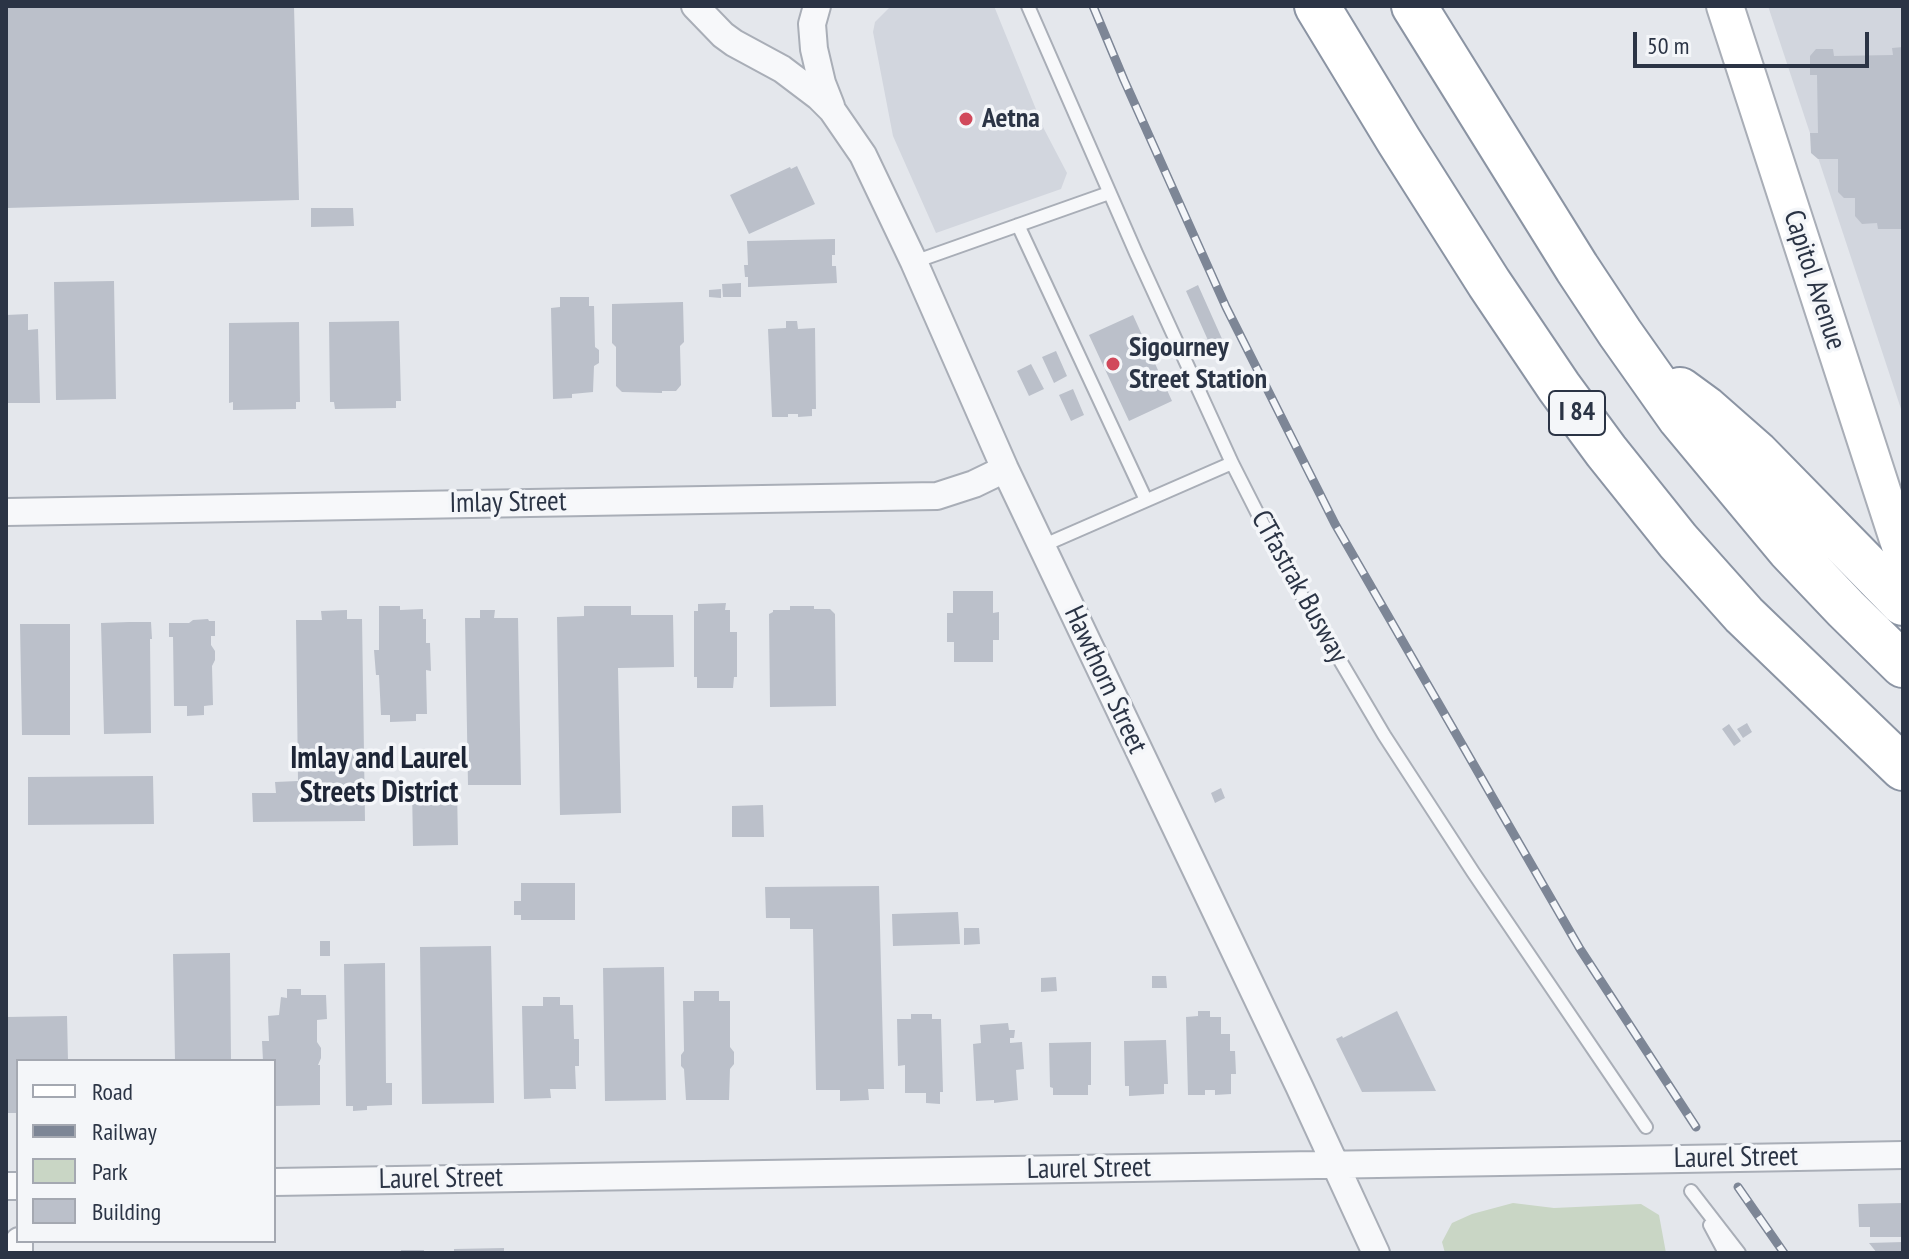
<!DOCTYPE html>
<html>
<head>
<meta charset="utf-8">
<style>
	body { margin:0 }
	#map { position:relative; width:1909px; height:1259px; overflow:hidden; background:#e4e7ec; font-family:"PT Sans Narrow",sans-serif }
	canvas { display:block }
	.frame { position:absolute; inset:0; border:8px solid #2b3445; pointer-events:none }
	.legend { position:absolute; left:16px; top:1059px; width:260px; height:184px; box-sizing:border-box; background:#f4f6f9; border:2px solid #a4a8b1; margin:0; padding:10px 14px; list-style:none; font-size:24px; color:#2b3445 }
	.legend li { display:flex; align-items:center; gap:16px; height:40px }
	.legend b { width:40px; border:2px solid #a4a8b1 }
	.scale { position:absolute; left:1633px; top:32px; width:236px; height:36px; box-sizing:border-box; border:4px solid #2b3445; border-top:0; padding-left:10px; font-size:24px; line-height:28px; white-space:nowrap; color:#2b3445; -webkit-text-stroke:6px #f4f6f9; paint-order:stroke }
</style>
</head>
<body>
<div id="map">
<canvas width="1909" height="1259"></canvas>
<div class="frame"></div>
<ul class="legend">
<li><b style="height:10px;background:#fff"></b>Road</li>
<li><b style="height:10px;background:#7d8696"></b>Railway</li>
<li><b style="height:22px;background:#c9d6c5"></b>Park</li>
<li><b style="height:22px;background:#bbc0ca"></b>Building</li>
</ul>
<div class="scale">50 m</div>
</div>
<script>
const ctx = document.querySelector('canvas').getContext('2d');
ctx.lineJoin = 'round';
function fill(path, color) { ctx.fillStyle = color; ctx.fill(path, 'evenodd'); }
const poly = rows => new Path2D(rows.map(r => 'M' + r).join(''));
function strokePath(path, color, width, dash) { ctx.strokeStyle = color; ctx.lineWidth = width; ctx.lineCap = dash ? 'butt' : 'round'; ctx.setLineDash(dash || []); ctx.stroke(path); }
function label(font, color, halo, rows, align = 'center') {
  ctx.font = font + ' "PT Sans Narrow",sans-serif'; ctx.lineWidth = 7; ctx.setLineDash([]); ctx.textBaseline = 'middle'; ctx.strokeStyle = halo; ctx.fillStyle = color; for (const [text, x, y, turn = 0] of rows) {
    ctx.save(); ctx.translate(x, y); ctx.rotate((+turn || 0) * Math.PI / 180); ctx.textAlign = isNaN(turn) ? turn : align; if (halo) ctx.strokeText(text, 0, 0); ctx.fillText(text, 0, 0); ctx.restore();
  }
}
const built = poly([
	[891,6,994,6,1044,129,1067,173,1061,189,936,233,893,136,873,32,875,22],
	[1768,6,1903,6,1903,415]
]);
const green = poly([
	[1513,1203,1554,1208,1641,1204,1659,1215,1666,1253,1445,1253,1442,1242,1452,1223,1472,1214]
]);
const building = poly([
	[6,6,294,6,299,200,6,208],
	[1903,47,1903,229,1878,229,1877,223,1862,224,1855,216,1855,198,1844,198,1838,192,1838,159,1818,159,1811,153,1810,133,1818,133,1817,75,1810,75,1810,56,1816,49,1833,49,1834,56,1893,55,1892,48],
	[797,166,815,204,749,234,730,195,790,167,791,169],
	[311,208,353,208,354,226,311,227],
	[835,239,835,255,832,255,832,266,836,266,837,283,748,287,748,277,745,277,744,265,748,265,747,241],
	[114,281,116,399,56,400,54,282],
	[741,283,741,297,723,297,722,284],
	[1198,285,1223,341,1211,347,1186,291],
	[721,289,721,298,709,297,709,290],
	[560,297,589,297,589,306,594,306,595,347,599,350,599,363,594,366,593,392,572,394,572,398,553,399,551,308,560,307],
	[683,302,684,342,680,346,681,385,676,391,662,391,662,393,622,392,616,386,616,347,612,343,612,304],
	[28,314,28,330,38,329,40,403,6,403,6,315],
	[1133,315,1172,401,1129,421,1089,335],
	[399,321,401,401,396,401,396,408,335,409,334,402,330,402,329,322],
	[786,321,797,321,798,329,815,328,816,409,812,409,812,416,798,417,798,414,788,414,788,417,772,417,768,329,786,328],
	[299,322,300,402,296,402,296,409,233,410,233,402,229,403,229,323],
	[1056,351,1067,376,1054,383,1042,357],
	[1031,364,1044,389,1029,396,1017,371],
	[1073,389,1084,415,1071,421,1059,395],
	[953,591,993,591,993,613,999,612,999,640,993,640,993,662,954,662,954,642,947,642,947,613,953,613],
	[726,603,725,610,730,610,730,632,737,632,737,677,734,677,733,688,697,688,697,677,694,677,694,611,698,611,698,604],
	[379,606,400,606,400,610,423,609,423,619,426,619,426,643,430,643,431,671,426,670,427,714,416,714,416,721,390,722,390,715,381,715,379,675,376,675,374,650,379,650],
	[584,606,631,606,631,615,673,615,674,667,618,668,621,813,560,815,557,617,584,616],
	[790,606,814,606,814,609,830,609,835,614,836,706,770,707,769,614,773,612,773,610,790,610],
	[347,610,347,619,362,619,365,821,253,822,252,793,276,793,275,782,298,781,296,620,322,620,321,611],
	[480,610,495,610,494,618,518,618,521,785,468,785,465,618,480,618],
	[208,619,209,621,215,621,215,636,211,636,211,645,215,651,215,660,212,666,213,705,204,706,204,715,187,716,187,706,174,706,173,637,169,637,169,623,189,623,193,620],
	[129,622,151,622,152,639,150,639,151,733,104,734,101,623],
	[20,624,70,624,70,735,22,735],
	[1747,723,1752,732,1743,738,1737,729],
	[1729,724,1741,741,1734,746,1722,729],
	[153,776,154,824,28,825,28,777],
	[457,786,458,845,413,846,412,787],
	[1221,788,1225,798,1215,803,1211,793],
	[763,805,764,837,732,837,732,806],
	[521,883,575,883,575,920,521,920,521,915,514,915,514,901,521,901],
	[879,886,884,1089,868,1089,869,1100,840,1101,840,1090,816,1090,813,929,790,929,790,918,766,918,765,887],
	[958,912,960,944,893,946,892,914],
	[964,928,979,928,980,944,964,945],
	[320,941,330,941,330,956,320,956],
	[491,946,494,1103,422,1104,420,947],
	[230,953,231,1061,175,1061,173,954],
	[385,963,386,1083,392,1083,392,1105,367,1106,367,1110,353,1111,353,1106,346,1106,344,964],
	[664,967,666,1100,605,1101,603,968],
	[1152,976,1166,976,1167,988,1152,988],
	[1056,977,1057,991,1041,992,1041,978],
	[287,989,301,989,301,995,326,995,327,1019,317,1020,317,1042,321,1048,321,1058,318,1065,320,1065,320,1105,274,1106,274,1061,263,1061,262,1041,269,1041,268,1016,279,1015,281,997,287,998],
	[694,991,719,991,719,1001,730,1001,730,1047,734,1052,734,1064,730,1069,729,1100,686,1100,684,1069,681,1066,681,1055,684,1051,683,1001,694,1001],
	[543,997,560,997,560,1005,573,1005,574,1039,579,1039,579,1066,575,1066,576,1089,550,1089,551,1098,524,1099,522,1006,543,1006],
	[1198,1011,1210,1011,1210,1017,1221,1017,1221,1034,1230,1034,1230,1051,1235,1051,1236,1074,1231,1074,1231,1094,1215,1095,1215,1090,1205,1090,1205,1095,1188,1095,1186,1017,1198,1016],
	[1397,1011,1436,1091,1362,1092,1336,1039,1342,1036,1343,1038],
	[911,1014,932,1014,932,1019,941,1019,943,1092,940,1092,940,1104,926,1103,926,1093,905,1093,905,1065,898,1066,897,1019,911,1019],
	[67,1016,68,1061,18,1061,18,1113,6,1113,6,1017],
	[1008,1023,1009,1030,1015,1030,1014,1038,1010,1038,1010,1043,1022,1042,1024,1069,1016,1070,1018,1100,994,1103,994,1100,976,1101,973,1044,981,1043,980,1025],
	[1166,1040,1168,1084,1164,1084,1164,1094,1129,1096,1129,1086,1125,1086,1124,1041],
	[1091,1042,1091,1085,1088,1085,1088,1095,1053,1095,1053,1088,1050,1087,1049,1043],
	[1903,1203,1903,1237,1870,1237,1870,1227,1859,1227,1858,1204],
	[1903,1242,1903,1253,1877,1253,1869,1243],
	[504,1248,504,1253,454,1253,454,1249],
	[401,1250,424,1250,424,1253,401,1253]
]);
const lane = poly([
	[1028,6,1136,253,1232,463,1268,534,1302,596,1384,735,1473,872,1646,1127],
	[1018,225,1146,500],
	[914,262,1109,193],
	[1042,546,1232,463],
	[1691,1191,1739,1253],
	[1710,1225,1725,1253]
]);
const street = poly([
	[695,6,723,35,734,43,782,69,819,97,832,110,863,155,914,262,1005,469,1299,1086,1376,1253],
	[817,6,812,24,814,49,822,83,831,106],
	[6,512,937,496,974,484,1005,469],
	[1797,1157,1903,1155],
	[274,1182,1623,1160],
	[6,1186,18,1186],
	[19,1241,19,1253]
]);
const secondary = poly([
	[1725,6,1903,555]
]);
const highway = poly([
	[1317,6,1399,141,1489,283,1559,387,1606,451,1678,541,1744,615,1903,768],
	[1414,6,1577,268,1620,333,1680,418,1789,549,1846,609,1903,665],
	[1680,390,1706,409,1756,453,1903,603]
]);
const rail = poly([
	[1093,6,1124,80,1226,307,1335,524,1580,949,1696,1127],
	[1738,1187,1784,1253]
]);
const streetBridge = poly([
	[1623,1160,1797,1157]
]);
const markers = [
	[966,119,8,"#d1495b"],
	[1113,364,8,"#d1495b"]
];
const shields = [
	[1577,413,56]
];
const shieldNames = [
	["I 84",1577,413]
];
const poiNames = [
	["Aetna",982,119],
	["Sigourney",1129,348],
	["Street Station",1129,380]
];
const streetNames = [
	["Capitol Avenue",1814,280,72],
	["Imlay Street",508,503,-1],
	["CTfastrak Busway",1299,587,61],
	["Hawthorn Street",1105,680,65],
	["Laurel Street",1736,1158,-1],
	["Laurel Street",1089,1169,-1],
	["Laurel Street",441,1179,-1]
];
const neighbourhoodNames = [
	["Imlay and Laurel",379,759],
	["Streets District",379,793]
];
fill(built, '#d2d6de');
fill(green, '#c9d6c5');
fill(building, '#bbc0ca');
strokePath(lane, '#a9aeb7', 16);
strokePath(street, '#a9aeb7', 30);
strokePath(secondary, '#a9aeb7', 40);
strokePath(highway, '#8b94a3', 48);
strokePath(lane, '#f7f8fa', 12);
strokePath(street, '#f7f8fa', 26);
strokePath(secondary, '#fff', 36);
strokePath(highway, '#fff', 44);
strokePath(rail, '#7d8696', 9);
strokePath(rail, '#f4f6f9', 6, [18]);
strokePath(streetBridge, '#a9aeb7', 30, []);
strokePath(streetBridge, '#f7f8fa', 26);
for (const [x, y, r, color] of markers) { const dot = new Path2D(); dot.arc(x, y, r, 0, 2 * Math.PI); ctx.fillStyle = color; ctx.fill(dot); strokePath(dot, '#f4f6f9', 3); }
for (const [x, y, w] of shields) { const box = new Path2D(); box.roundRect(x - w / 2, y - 22, w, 44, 6); ctx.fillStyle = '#f4f6f9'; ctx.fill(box); strokePath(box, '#2b3445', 2); }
label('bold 26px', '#2b3445', null, shieldNames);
label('bold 28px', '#2b3445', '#f4f6f9', poiNames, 'left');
label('28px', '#2b3445', '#f4f6f9', streetNames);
label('bold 30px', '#1d2536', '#f4f6f9', neighbourhoodNames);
</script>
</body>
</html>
